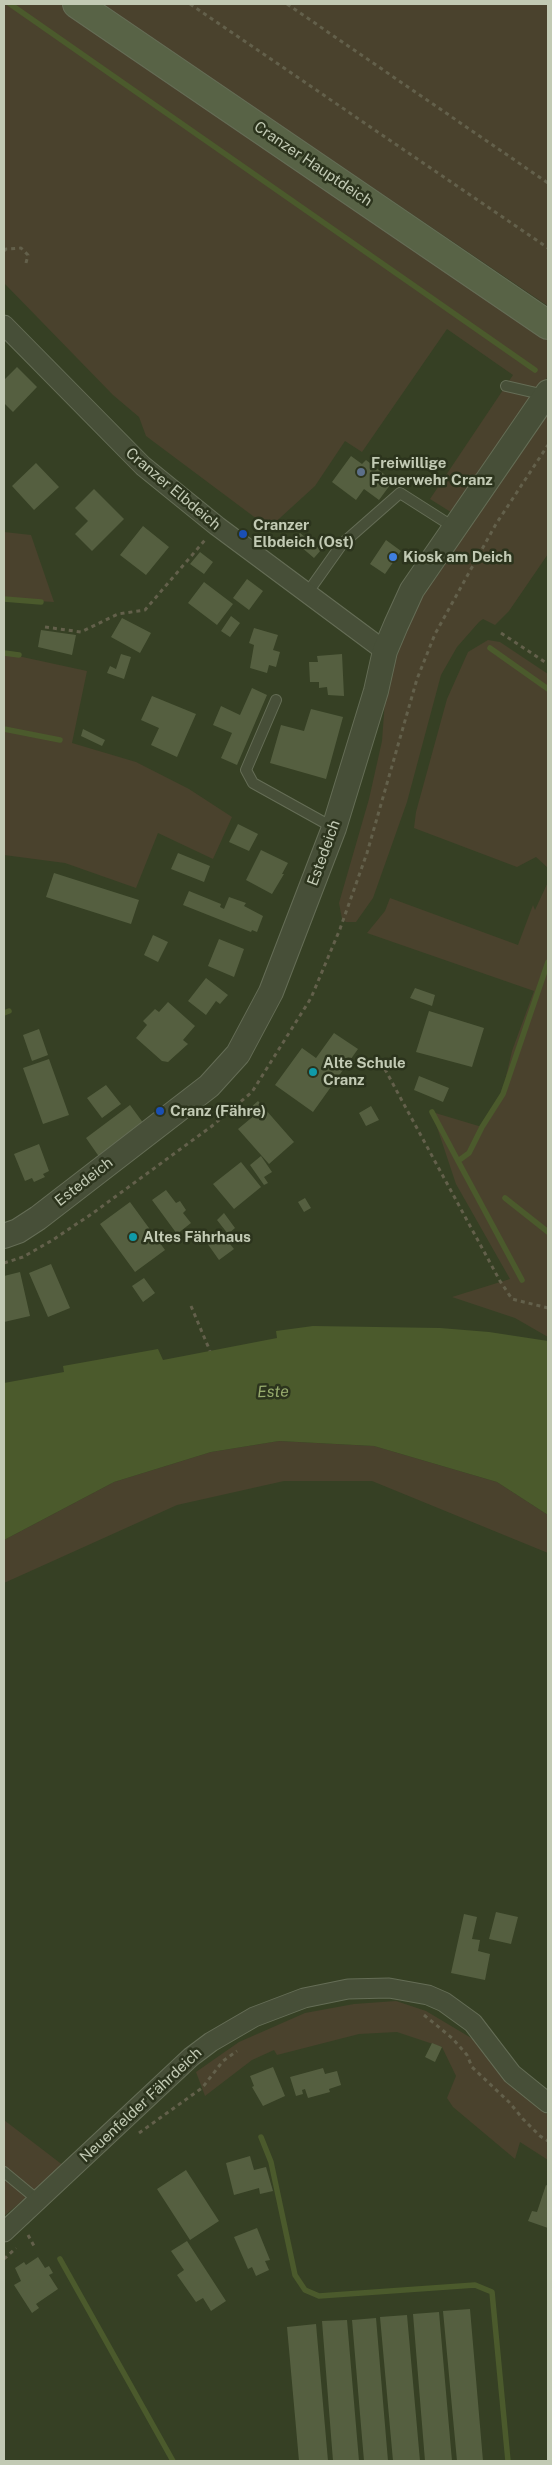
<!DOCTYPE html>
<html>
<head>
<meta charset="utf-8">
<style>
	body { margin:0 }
	#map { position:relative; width:552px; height:2465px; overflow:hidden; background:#364024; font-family:"Public Sans",sans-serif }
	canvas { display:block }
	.frame { position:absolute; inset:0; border:5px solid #c2cab4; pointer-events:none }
</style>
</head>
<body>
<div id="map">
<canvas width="552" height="2465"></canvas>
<div class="frame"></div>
</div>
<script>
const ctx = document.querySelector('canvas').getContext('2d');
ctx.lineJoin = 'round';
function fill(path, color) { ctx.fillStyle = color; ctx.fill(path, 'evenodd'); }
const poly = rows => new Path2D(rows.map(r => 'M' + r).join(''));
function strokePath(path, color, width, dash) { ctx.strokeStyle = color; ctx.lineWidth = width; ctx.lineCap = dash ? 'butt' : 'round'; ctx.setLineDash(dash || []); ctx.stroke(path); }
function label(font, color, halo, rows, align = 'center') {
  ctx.font = font + ' "Public Sans",sans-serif'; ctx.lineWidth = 5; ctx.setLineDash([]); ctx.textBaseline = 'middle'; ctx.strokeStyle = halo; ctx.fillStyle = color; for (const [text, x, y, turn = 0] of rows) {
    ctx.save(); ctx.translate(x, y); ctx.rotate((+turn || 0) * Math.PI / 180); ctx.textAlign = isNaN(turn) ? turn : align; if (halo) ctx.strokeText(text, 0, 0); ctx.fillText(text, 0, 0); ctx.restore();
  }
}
const green = poly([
	[4,4,60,4,545,336,548,343,548,376,454,514,430,499,513,375,447,329,362,452,345,441,315,486,269,528,146,436,139,417,113,395,4,283],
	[101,4,548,4,548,306],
	[548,414,548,554,509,611,495,625,483,619,479,622,457,647,441,675,407,802,373,898,356,922,346,922,342,919,339,903,369,799,382,741,386,686,400,643,418,603],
	[4,532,31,535,54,602,4,599],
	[488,640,500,642,548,674,548,868,536,857,517,867,414,828,416,812,447,699,468,652],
	[4,653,87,671,72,743,136,762,189,789,232,817,213,859,158,833,136,888,65,863,4,855],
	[548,882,548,1337,515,1318,452,1297,510,1279,456,1184,432,1112,482,1127,501,1098,512,1051,534,991,367,933,385,911,390,898,518,945,533,905,535,910],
	[279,1441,374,1446,497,1482,548,1515,548,1553,372,1481,284,1481,177,1505,4,1583,4,1540,114,1482,211,1452],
	[396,2001,426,2011,478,2042,516,2090,548,2115,548,2160,520,2142,515,2159,453,2107,447,2098,456,2076,442,2047,397,2032,359,2034,277,2055,274,2050,252,2060,205,2096,196,2072,239,2042,305,2013,354,2004],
	[4,2120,64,2166,4,2216]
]);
const water = poly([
	[313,1326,440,1328,489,1332,548,1341,548,1515,497,1482,374,1446,279,1441,211,1452,114,1482,4,1540,4,1383,64,1372,63,1366,158,1349,163,1360,277,1338,276,1331]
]);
const stream = poly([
	[10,4,535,370],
	[4,599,41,602],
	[490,648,548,689],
	[4,653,19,655],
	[4,729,60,740],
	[4,1013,9,1011],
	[432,1112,458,1161],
	[505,1198,548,1232],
	[522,1280,458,1161,469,1153,482,1127,503,1094,548,962],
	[261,2137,271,2162,295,2275,305,2290,319,2296,475,2285,492,2292,508,2461],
	[60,2259,173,2461]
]);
const building = poly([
	[17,367,37,387,13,412,4,403,4,380],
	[351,456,362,464,366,460,393,481,379,500,364,489,356,500,332,482],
	[36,463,59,487,34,510,12,486],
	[94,489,124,519,92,551,75,534,88,521,75,508],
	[143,526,169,547,146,575,120,555],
	[300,533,321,550,314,558,294,541],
	[386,540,401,551,385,574,370,564],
	[200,552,213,562,204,574,190,564],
	[247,579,263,591,249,610,233,598],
	[204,582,233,604,217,625,188,603],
	[231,616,240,623,230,637,221,631],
	[122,618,151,633,140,653,111,637],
	[254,628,278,635,273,650,280,652,276,667,269,665,267,673,250,668,254,645,249,643],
	[41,630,76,635,72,655,38,647],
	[121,654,131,657,124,679,107,673,110,666,116,669],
	[342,654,344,696,328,695,327,687,319,688,319,682,310,682,309,662,318,662,317,656],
	[252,688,267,695,237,765,221,758,232,733,213,725,221,706,240,715],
	[152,696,196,714,177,757,151,745,159,728,141,720],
	[311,709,343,717,326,779,270,763,281,725,304,731],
	[83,729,105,740,102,746,81,736],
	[238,824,258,834,249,851,229,842],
	[261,850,288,863,282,874,284,874,272,894,246,880],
	[178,853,210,866,204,882,171,869],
	[54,873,139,900,131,924,46,897],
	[189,891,221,904,220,907,224,909,229,897,246,903,244,906,263,916,257,932,252,930,251,932,183,905],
	[153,935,168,942,158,962,144,955],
	[219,939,244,949,234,977,208,966],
	[206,978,228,995,220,1004,216,1001,206,1015,188,1001],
	[415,988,435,995,432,1006,410,998],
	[168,1002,195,1026,183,1040,188,1044,168,1062,162,1061,136,1038,147,1025,143,1021,155,1009,159,1012],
	[429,1011,484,1028,472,1067,416,1052],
	[39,1029,48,1055,32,1061,23,1035],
	[334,1033,358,1049,313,1112,275,1085,302,1048,316,1058],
	[49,1059,69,1115,43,1124,23,1068],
	[419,1076,449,1088,443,1102,414,1090],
	[106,1085,121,1104,102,1118,87,1098],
	[258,1101,294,1142,269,1164,238,1129,256,1114,250,1108],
	[130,1105,144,1124,100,1158,86,1138],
	[371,1106,379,1120,366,1126,359,1113],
	[39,1144,49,1171,43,1174,45,1177,34,1182,32,1178,25,1181,14,1154],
	[261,1156,272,1172,264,1177,268,1183,264,1185,250,1165],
	[241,1162,261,1187,234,1209,213,1184],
	[166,1190,176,1203,180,1201,186,1210,183,1213,191,1223,177,1234,152,1200],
	[305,1198,311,1208,304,1212,298,1202],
	[130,1202,165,1250,135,1272,100,1224],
	[224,1213,235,1228,228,1234,217,1220],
	[221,1233,234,1249,219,1260,207,1243],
	[51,1264,70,1308,48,1317,29,1273],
	[20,1272,30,1316,4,1322,4,1276],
	[144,1278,155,1293,143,1302,132,1286],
	[496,1912,518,1917,511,1944,489,1939],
	[464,1914,477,1917,472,1939,480,1940,478,1951,490,1954,485,1980,451,1973],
	[432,2043,442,2047,435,2062,425,2057],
	[273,2067,285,2096,263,2106,252,2087,254,2086,250,2076],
	[323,2068,325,2074,337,2071,341,2085,329,2089,330,2092,308,2098,305,2089,302,2090,303,2094,296,2096,290,2077],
	[250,2156,254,2170,266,2167,273,2191,260,2194,259,2188,234,2195,226,2163],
	[186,2170,219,2221,190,2240,157,2189],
	[546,2185,548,2186,548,2228,528,2221,532,2211,537,2212],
	[257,2228,270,2260,265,2261,269,2270,256,2276,252,2267,248,2269,234,2237],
	[187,2241,226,2301,211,2311,203,2298,196,2302,177,2275,184,2270,171,2251],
	[38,2257,45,2268,49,2266,53,2273,49,2275,58,2289,36,2304,39,2308,32,2313,14,2285,21,2281,15,2268,24,2262,26,2265],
	[470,2309,483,2461,457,2461,443,2311],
	[439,2312,452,2461,425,2461,413,2314],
	[407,2315,420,2461,393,2461,380,2317],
	[376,2318,388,2461,364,2461,352,2320],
	[347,2320,359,2461,333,2461,322,2321],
	[316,2324,328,2461,299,2461,287,2327]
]);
const path = poly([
	[190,4,548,248],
	[287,4,548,183],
	[4,251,6,249,21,248,28,255,26,263],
	[45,627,81,632,118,614,145,610,205,540],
	[501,633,548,664],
	[381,1062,500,1281,512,1299,548,1308],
	[4,1263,23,1257,51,1241,93,1213,212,1126,252,1092,311,998,340,929,367,853,417,679,435,634,496,524,548,445],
	[191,1306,210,1351],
	[424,2015,452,2038,467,2055,472,2067,509,2102,523,2119,540,2136,548,2141],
	[139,2133,202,2088,223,2061,237,2051],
	[28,2235,34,2246],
	[4,2259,16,2248]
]);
const service = poly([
	[506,386,545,395],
	[308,592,342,544,400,493,455,528],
	[276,700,246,770,253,783,334,828],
	[4,2172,39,2201]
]);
const minor = poly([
	[4,325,143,466,217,526,385,651],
	[4,2232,191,2057,211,2042,254,2017,304,1998,348,1989,389,1988,428,1995,444,2002,473,2023,512,2074,548,2103]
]);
const tertiary = poly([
	[4,1236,18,1231,38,1218,209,1086,238,1054,271,992,334,828,376,691,385,651,396,625,412,590,548,392]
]);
const secondary = poly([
	[77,4,548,325]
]);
const markers = [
	[361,472,5,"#5c6f8a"],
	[243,534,5,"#1a4fb4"],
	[393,557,5,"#3f7fe0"],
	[313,1072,5,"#0f9aa8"],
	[160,1111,5,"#1a4fb4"],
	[133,1237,5,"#0f9aa8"]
];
const streetNames = [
	["Cranzer Hauptdeich",313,164,34],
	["Cranzer Elbdeich",173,489,40],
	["Estedeich",324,853,-70],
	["Estedeich",84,1182,-38],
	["Neuenfelder Fährdeich",141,2105,-43]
];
const poiNames = [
	["Freiwillige",371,463],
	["Feuerwehr Cranz",371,480],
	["Cranzer",253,525],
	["Elbdeich (Ost)",253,542],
	["Kiosk am Deich",403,557],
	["Alte Schule",323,1063],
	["Cranz",323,1080],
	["Cranz (Fähre)",170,1111],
	["Altes Fährhaus",143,1237]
];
const waterNames = [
	["Este",273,1392,-1]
];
fill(green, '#4a422d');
fill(water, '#4b5a2c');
strokePath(stream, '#4b5a2c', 5.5);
fill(building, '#555f40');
strokePath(service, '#656d56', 12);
strokePath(minor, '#656d56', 21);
strokePath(tertiary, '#656d56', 26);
strokePath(secondary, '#656d56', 30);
strokePath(path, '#63604b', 3, [4, 4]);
strokePath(service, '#474f38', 10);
strokePath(minor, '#474f38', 19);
strokePath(tertiary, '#474f38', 24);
strokePath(secondary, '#586346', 28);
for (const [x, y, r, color] of markers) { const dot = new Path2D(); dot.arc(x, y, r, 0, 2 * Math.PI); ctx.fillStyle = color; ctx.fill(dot); strokePath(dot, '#2c341d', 2); }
label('15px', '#c2cab4', '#2c341d', streetNames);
label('bold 15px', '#c2cab4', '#2c341d', poiNames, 'left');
label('italic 16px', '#96aa6c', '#2c341d', waterNames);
</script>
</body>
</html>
